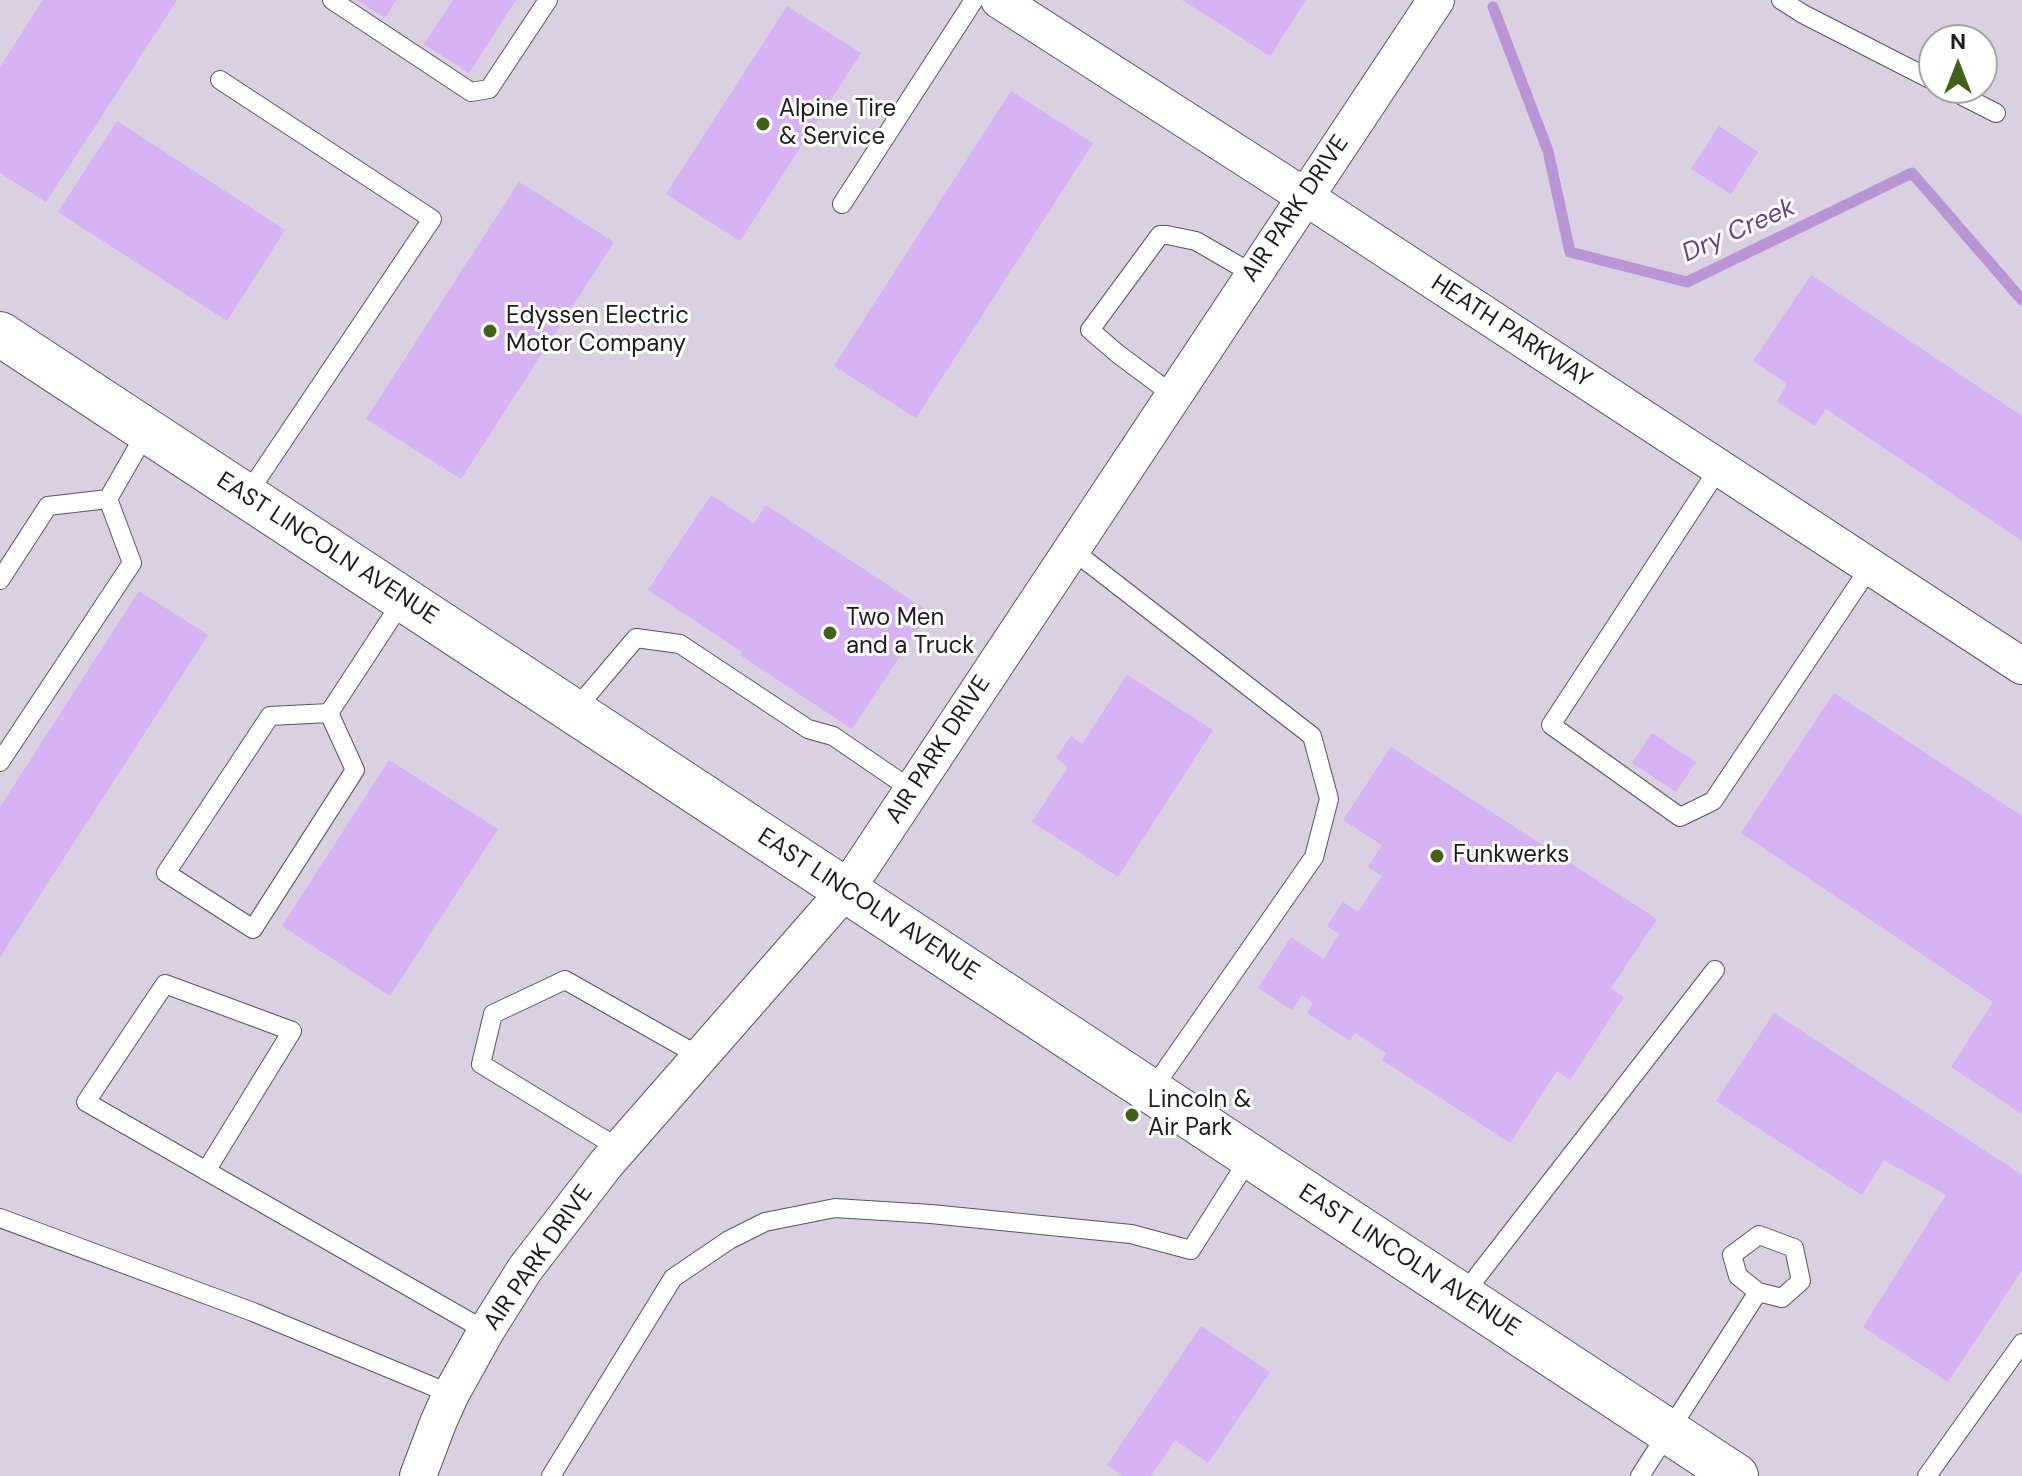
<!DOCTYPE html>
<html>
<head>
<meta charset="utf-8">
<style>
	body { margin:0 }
	#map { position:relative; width:2022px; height:1476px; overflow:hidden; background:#e2dde7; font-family:"DM Sans",sans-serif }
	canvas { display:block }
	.north { position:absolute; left:1918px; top:24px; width:80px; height:80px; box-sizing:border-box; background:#fff; border:2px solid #a5a4a5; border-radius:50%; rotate:0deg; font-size:22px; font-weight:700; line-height:32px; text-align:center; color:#1d1b1f }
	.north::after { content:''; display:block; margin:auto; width:28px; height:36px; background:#436217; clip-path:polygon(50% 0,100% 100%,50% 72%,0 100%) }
</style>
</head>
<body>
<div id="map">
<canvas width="2022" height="1476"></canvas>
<div class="north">N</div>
</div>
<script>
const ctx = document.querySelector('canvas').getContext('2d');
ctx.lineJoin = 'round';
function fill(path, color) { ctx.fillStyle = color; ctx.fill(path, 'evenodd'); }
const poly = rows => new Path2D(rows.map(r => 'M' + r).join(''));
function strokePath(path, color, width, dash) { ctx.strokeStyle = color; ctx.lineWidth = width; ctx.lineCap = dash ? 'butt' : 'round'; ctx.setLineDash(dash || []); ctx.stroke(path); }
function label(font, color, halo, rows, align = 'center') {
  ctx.font = font + ' "DM Sans",sans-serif'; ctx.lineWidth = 6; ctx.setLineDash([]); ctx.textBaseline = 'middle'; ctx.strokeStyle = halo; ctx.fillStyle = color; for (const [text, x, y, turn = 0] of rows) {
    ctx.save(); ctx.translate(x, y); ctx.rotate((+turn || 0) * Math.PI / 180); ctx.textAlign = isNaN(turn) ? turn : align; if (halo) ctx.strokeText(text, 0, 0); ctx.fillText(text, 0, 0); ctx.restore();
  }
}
const built = poly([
	[0,0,2022,0,2022,1476,0,1476],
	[1934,40,1982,40,1982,88,1934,88]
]);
const stream = poly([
	[1493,7,1548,151,1570,252,1687,282,1912,173,2022,300]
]);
const building = poly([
	[43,0,177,0,46,202,0,173,0,67],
	[357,0,396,0,385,18],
	[453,0,516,0,469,73,424,44],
	[1182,0,1306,0,1270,56],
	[787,6,861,53,740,241,666,194],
	[1011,91,1093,143,916,418,834,366],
	[117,121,285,230,227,321,58,212],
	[1719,126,1758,152,1731,194,1691,169],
	[519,182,614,242,461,479,366,419],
	[1811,275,2022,416,2022,541,1826,409,1815,426,1777,402,1787,384,1753,361],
	[711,495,754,523,766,505,929,612,852,729,740,655,742,652,648,590],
	[139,591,208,635,0,957,0,807],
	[1127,675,1213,730,1118,877,1032,822,1068,767,1056,758,1071,736,1082,744],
	[1834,693,2022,816,2022,1114,1951,1067,1993,1002,1741,833],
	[1652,733,1696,762,1676,792,1632,763],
	[1391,747,1657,919,1611,988,1624,997,1570,1080,1557,1071,1510,1143,1382,1060,1386,1053,1355,1033,1350,1041,1307,1013,1313,1003,1302,995,1292,1010,1258,988,1291,937,1324,959,1339,934,1327,926,1343,902,1358,912,1382,876,1368,867,1382,845,1343,820],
	[389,760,498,829,390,996,282,926],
	[1774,1013,2022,1175,2022,1270,1948,1382,1863,1327,1946,1195,1884,1160,1862,1195,1716,1101],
	[1201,1326,1270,1372,1208,1463,1175,1440,1151,1476,1123,1476,1107,1465]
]);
const service = poly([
	[332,0,471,92,489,89,548,0],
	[1781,0,1803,14,1934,81],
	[220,80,432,219,246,496],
	[1947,88,1996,113],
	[842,204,974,0],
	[1173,395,1118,354,1090,330,1160,235,1167,235,1196,241,1253,274],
	[1719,468,1551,725,1680,817,1713,801,1870,567],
	[108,499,147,431],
	[1071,549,1312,736,1329,799,1314,857,1151,1091],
	[0,580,48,506,108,499],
	[574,711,636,638,680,644,808,729,833,736,912,790],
	[329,713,355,770,253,929,166,873,270,716,329,713,403,600],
	[0,762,132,563,108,499],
	[620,1149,481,1064,493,1014,565,980,701,1057],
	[206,1171,292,1031,165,984,86,1102,486,1331],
	[0,1218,253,1312,451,1394],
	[1462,1296,1715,970],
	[551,1476,673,1278,729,1240,765,1222,835,1208,931,1214,1131,1234,1191,1250,1250,1157],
	[1640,1476,1758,1292,1782,1298,1801,1281,1794,1248,1759,1235,1732,1255,1738,1276,1758,1292],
	[1927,1476,2022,1343]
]);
const minor = poly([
	[999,0,1304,196,2022,666],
	[418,1476,438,1423,451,1394,486,1331,525,1269,606,1164,846,890,1436,0]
]);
const tertiary = poly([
	[0,334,1736,1476]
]);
const markers = [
	[763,124,8,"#436217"],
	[490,331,8,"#436217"],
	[830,633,8,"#436217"],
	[1437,856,8,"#436217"],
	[1132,1115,8,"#436217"]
];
const poiNames = [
	["Alpine Tire",779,110],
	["& Service",779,138],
	["Edyssen Electric",506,317],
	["Motor Company",506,345],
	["Two Men",846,619],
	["and a Truck",846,647],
	["Funkwerks",1453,856],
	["Lincoln &",1148,1101],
	["Air Park",1148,1129]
];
const streetNames = [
	["AIR PARK DRIVE",1296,209,-56],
	["HEATH PARKWAY",1511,332,33],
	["EAST LINCOLN AVENUE",327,549,33],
	["AIR PARK DRIVE",939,750,-57],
	["EAST LINCOLN AVENUE",868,905,33],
	["AIR PARK DRIVE",539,1258,-55],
	["EAST LINCOLN AVENUE",1409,1261,33]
];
const waterNames = [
	["Dry Creek",1739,231,-24]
];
fill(built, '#d9d0e1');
strokePath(stream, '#ba95d6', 11);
fill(building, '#d7b2f5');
strokePath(service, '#59555d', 20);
strokePath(minor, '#59555d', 38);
strokePath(tertiary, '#59555d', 46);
strokePath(service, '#fff', 18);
strokePath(minor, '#fff', 36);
strokePath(tertiary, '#fff', 44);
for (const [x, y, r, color] of markers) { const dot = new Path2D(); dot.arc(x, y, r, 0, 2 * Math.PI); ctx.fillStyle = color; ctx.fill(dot); strokePath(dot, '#fff', 3); }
label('24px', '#1d1b1f', '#fff', poiNames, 'left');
label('24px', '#1d1b1f', '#fff', streetNames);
label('italic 26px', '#6d3e8d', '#fff', waterNames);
</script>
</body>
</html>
